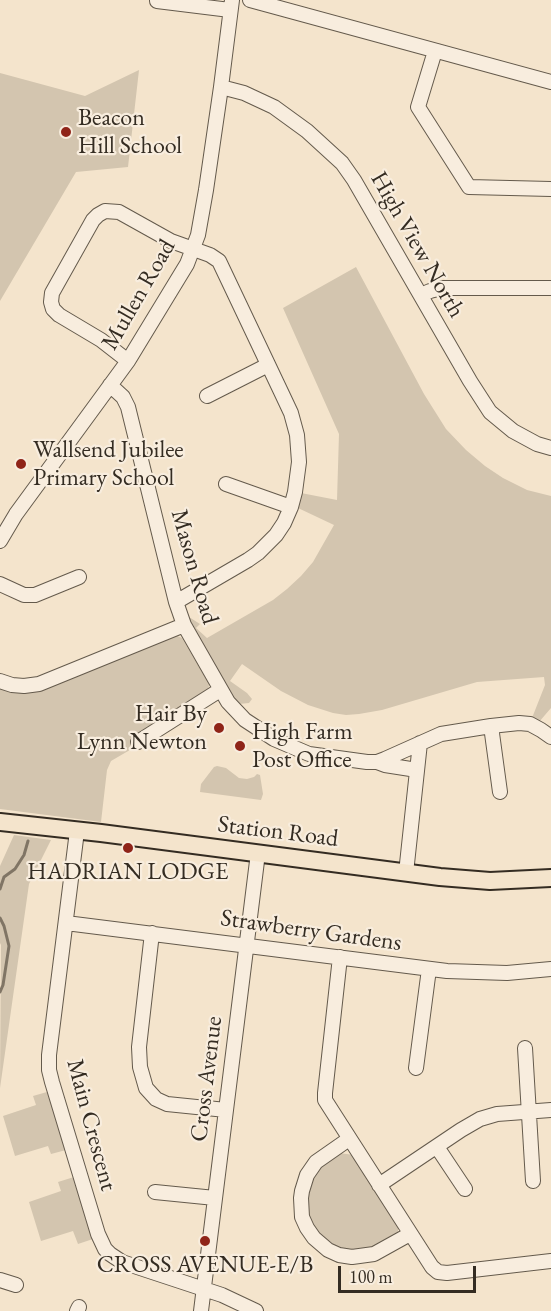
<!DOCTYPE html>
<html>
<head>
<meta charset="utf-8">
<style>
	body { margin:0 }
	#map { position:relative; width:551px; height:1311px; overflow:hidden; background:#f4e4cc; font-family:"EB Garamond",serif }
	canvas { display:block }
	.scale { position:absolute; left:338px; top:1266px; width:138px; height:27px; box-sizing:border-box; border:3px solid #342c22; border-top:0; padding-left:8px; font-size:18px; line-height:21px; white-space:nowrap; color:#342c22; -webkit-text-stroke:4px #f8edde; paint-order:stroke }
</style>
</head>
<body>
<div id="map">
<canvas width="551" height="1311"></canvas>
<div class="scale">100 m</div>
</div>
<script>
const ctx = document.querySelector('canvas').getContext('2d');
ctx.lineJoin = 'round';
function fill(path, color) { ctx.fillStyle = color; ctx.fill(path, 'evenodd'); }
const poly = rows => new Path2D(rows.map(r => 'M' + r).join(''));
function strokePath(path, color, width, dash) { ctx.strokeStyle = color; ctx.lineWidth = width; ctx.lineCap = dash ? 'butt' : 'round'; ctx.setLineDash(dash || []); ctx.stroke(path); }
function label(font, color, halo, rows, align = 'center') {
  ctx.font = font + ' "EB Garamond",serif'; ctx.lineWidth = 4.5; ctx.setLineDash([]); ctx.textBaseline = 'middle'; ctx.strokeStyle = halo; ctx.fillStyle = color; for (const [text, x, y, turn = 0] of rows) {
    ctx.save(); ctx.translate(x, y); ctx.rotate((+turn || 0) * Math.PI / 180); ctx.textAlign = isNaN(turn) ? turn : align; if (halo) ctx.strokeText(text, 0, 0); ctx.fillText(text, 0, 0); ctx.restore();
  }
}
const green = poly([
	[139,70,128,167,76,172,0,301,0,73,85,96],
	[356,267,424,394,446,429,466,450,485,466,503,478,527,490,551,496,551,708,539,722,532,718,545,685,544,677,477,682,382,710,359,714,346,715,333,713,308,705,281,691,242,664,230,681,247,693,252,699,249,703,239,704,232,696,192,625,189,617,200,624,196,628,207,638,273,600,287,589,301,576,313,562,334,525,298,508,301,493,337,500,339,434,283,308],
	[175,635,182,638,209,684,208,693,131,740,135,747,111,761,107,770,101,822,0,809,0,686,16,691],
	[217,766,226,768,239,778,247,779,254,777,257,774,260,775,263,794,261,800,200,792,201,784,214,767],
	[14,835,51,840,29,884,0,1088,1,945,0,943,0,866],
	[47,1092,66,1150,51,1154,48,1146,15,1156,3,1116,36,1105,33,1096],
	[339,1153,354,1155,398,1224,398,1232,393,1238,364,1253,335,1248,322,1238,310,1225,306,1197,310,1181,320,1165],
	[74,1177,93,1239,78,1244,73,1231,41,1241,29,1202,61,1191,58,1182]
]);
const stream = poly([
	[0,889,4,877,15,869,24,855,28,841],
	[0,918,4,926,9,946,3,985,0,992]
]);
const minor = poly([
	[250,0,551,82],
	[157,1,230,10],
	[435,51,418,107,469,187,551,189],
	[221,87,244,93,274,107,307,131,342,163,354,180,470,381,490,412,513,431,537,444,551,448],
	[421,295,430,291,442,288,551,288],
	[128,361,101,340,59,315,53,309,51,302,52,293,93,220,98,215,105,211,119,212,171,241,210,255,219,261,283,396,291,413,297,435,299,462,295,492,291,507,284,523,276,535,258,553,248,560,176,602],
	[110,385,123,397,128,407,176,602,184,625,228,702,245,720,274,739,309,754,367,762,377,762,385,759,441,734,491,726,519,723,530,724,541,730,551,737],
	[207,396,268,365],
	[226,484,291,507],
	[0,541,16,514,128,361,187,264,198,235,206,190,221,87,232,0],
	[0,584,24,595,35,595,79,577],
	[0,681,12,685,24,686,39,684,184,625],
	[491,726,500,792],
	[138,742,220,690],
	[377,762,385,765,417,770],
	[77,831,49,1055,49,1070,52,1082,98,1234,105,1249,110,1254,122,1262,222,1295,256,1311],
	[406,873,420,743],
	[66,923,447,971,507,973,551,969],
	[152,933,139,1047,140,1067,146,1088,156,1099,167,1104,226,1110],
	[340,957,325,1093,325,1100,432,1267,438,1272,447,1273,551,1261],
	[525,1048,533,1181],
	[416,1068,429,969],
	[349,1139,316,1162,307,1175,302,1191,301,1198,302,1217,307,1228,314,1238,328,1250,339,1255,352,1257,374,1254,410,1234],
	[437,1147,465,1189],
	[379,1185,461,1130,480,1119,497,1114,551,1110],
	[155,1192,215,1198],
	[0,1280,16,1285],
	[77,1311,79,1307],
	[201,1311,258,853]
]);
const major = poly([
	[0,822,101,833,440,877,490,881,551,878]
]);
const markers = [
	[66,132,6,"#8f2418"],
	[21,464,6,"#8f2418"],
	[219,728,6,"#8f2418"],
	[240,746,6,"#8f2418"],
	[128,848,6,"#8f2418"],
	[205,1241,6,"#8f2418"]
];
const poiNames = [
	["Beacon",78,118],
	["Hill School",78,146],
	["Wallsend Jubilee",33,450],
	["Primary School",33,478],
	["Hair By",207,714,"right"],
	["Lynn Newton",207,742,"right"],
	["High Farm",252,732],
	["Post Office",252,760],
	["HADRIAN LODGE",128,872,"center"],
	["CROSS AVENUE-E/B",205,1265,"center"]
];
const streetNames = [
	["High View North",417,245,60],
	["Mullen Road",139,295,-60],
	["Mason Road",194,567,74],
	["Station Road",278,832,7],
	["Strawberry Gardens",311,931,8],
	["Cross Avenue",207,1079,-83],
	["Main Crescent",91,1125,75]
];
fill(green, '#d3c5af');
strokePath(stream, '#807565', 3);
strokePath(minor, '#645a4c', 16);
strokePath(major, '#342c22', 20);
strokePath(minor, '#f8edde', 14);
strokePath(major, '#f4e4cc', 16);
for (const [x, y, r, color] of markers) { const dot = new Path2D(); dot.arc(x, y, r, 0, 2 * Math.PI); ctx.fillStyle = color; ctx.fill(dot); strokePath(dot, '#f8edde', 2); }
label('24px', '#342c22', '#f8edde', poiNames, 'left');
label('24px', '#342c22', '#f8edde', streetNames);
</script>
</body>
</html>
